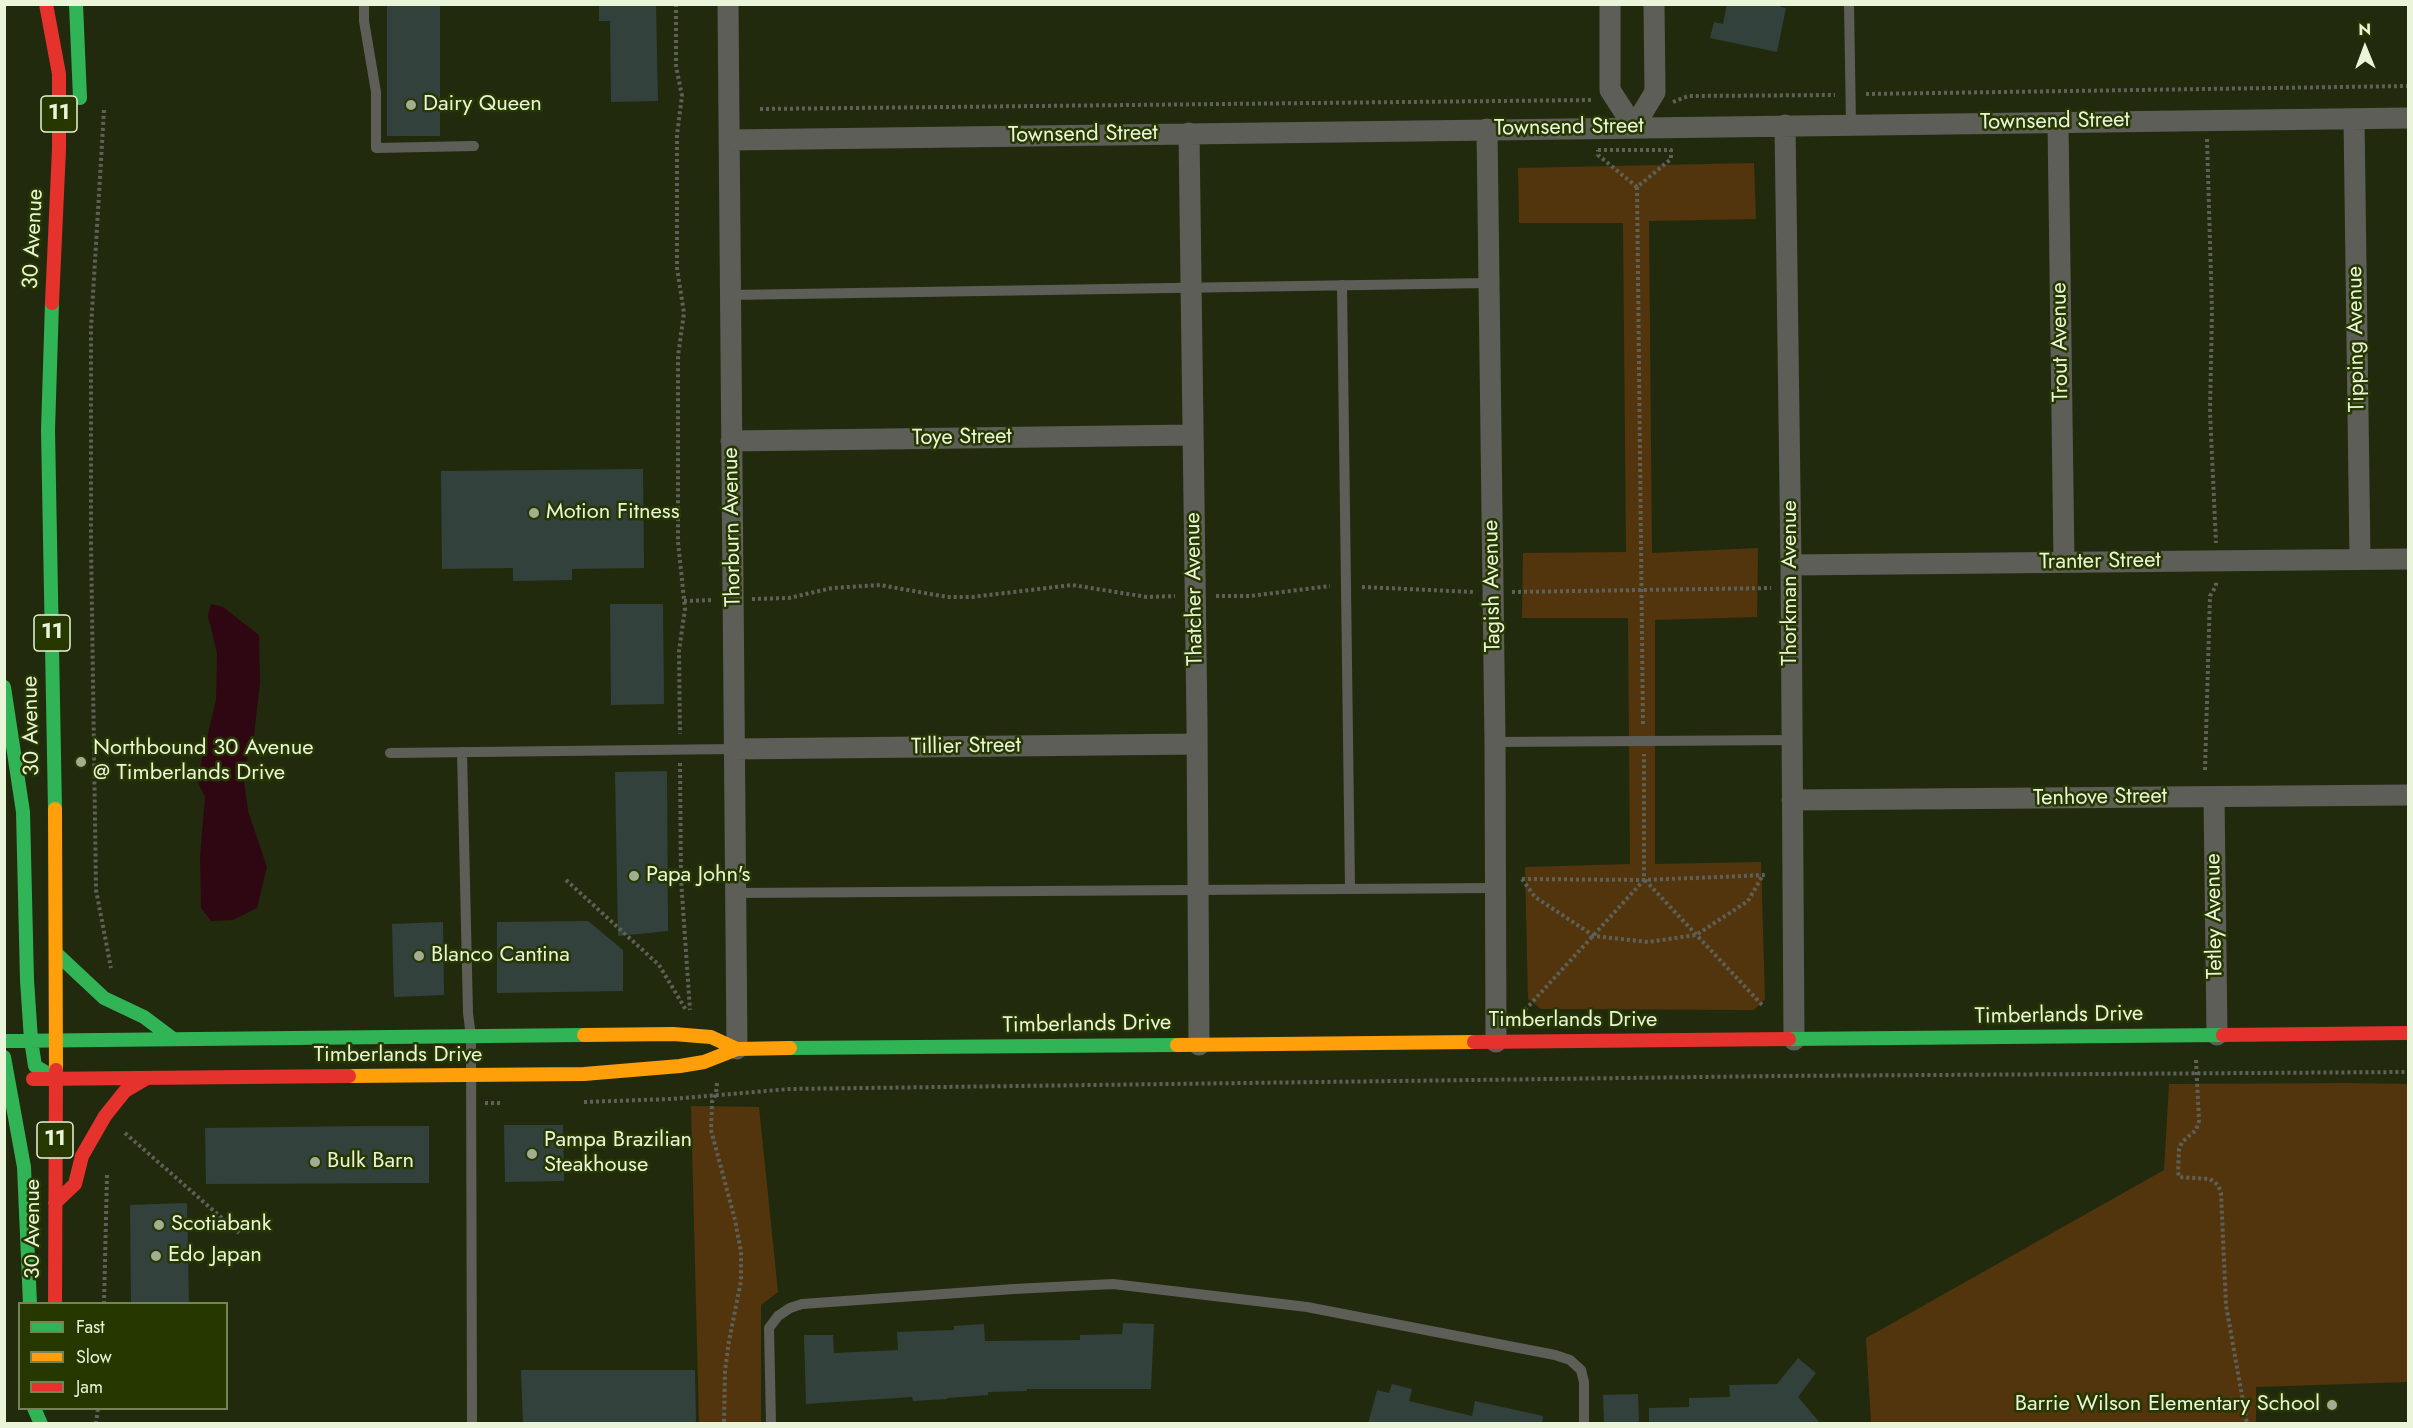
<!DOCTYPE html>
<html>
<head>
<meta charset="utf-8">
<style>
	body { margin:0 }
	#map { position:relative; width:2413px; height:1428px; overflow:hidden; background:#222a0d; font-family:Jost,sans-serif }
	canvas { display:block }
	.frame { position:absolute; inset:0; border:6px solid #e9f4d8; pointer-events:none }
	.legend { position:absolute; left:18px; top:1302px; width:210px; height:108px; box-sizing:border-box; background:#273700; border:2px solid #758356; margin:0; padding:8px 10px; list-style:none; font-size:18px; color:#e9f4d8 }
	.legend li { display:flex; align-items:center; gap:12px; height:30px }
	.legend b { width:30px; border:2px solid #758356 }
	.north { position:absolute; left:2335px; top:18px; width:60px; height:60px; -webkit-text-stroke:4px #273700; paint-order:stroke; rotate:359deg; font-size:16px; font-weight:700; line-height:24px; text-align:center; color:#e9f4d8 }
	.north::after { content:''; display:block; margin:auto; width:21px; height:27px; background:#e9f4d8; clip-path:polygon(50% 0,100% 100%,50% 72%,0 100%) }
</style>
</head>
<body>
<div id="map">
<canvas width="2413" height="1428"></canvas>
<div class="frame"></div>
<ul class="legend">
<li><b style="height:8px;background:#30b455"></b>Fast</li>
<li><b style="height:8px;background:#ff9f0a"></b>Slow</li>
<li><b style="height:8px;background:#e5322d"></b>Jam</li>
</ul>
<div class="north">N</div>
</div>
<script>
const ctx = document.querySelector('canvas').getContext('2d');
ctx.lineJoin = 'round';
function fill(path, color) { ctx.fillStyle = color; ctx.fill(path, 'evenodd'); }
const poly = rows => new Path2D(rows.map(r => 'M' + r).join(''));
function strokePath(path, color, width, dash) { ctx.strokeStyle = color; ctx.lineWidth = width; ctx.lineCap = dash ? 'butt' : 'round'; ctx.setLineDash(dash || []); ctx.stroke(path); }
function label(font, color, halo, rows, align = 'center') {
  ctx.font = font + ' Jost,sans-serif'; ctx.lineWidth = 5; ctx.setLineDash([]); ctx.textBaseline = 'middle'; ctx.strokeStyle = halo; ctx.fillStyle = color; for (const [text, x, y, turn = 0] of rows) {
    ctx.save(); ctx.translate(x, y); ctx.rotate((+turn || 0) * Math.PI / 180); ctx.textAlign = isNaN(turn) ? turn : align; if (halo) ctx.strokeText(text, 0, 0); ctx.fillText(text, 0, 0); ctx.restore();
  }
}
const green = poly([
	[1754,163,1756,219,1649,221,1652,553,1758,548,1757,617,1655,620,1655,864,1761,862,1765,999,1754,1010,1541,1009,1528,999,1525,867,1630,864,1628,618,1522,618,1523,553,1626,552,1623,223,1519,223,1518,168],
	[2348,1083,2408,1084,2408,1382,2256,1387,2256,1423,1871,1423,1866,1338,2164,1170,2169,1084],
	[691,1106,759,1107,778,1292,761,1305,761,1423,699,1423]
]);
const water = poly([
	[211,604,223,607,259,635,260,682,254,736,243,773,248,811,267,867,257,908,233,920,211,921,201,908,200,857,205,797,197,780,216,700,217,653,208,616]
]);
const building = poly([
	[387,4,440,4,440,136,387,136],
	[599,4,656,4,658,101,611,102,610,21,599,21],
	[1727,4,1781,4,1780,7,1786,8,1777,52,1710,38,1714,22,1723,24],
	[643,469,644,568,572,569,572,580,513,581,513,568,442,569,441,471],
	[610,604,663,604,664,704,611,705],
	[667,771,668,931,618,936,615,772],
	[588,921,623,950,623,991,497,993,497,922],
	[443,922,444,995,394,997,392,924],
	[504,1125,563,1125,564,1181,505,1182],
	[364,1126,429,1126,429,1183,206,1184,205,1128],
	[187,1203,189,1304,131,1304,130,1205],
	[1123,1323,1154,1324,1151,1389,1027,1389,1027,1391,988,1392,988,1395,947,1398,947,1399,913,1401,912,1397,806,1404,804,1335,833,1335,834,1353,898,1350,897,1332,954,1330,954,1326,984,1324,985,1341,1080,1340,1080,1335,1122,1334],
	[1798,1358,1816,1373,1798,1397,1821,1424,1649,1424,1649,1408,1689,1407,1689,1398,1730,1397,1729,1385,1777,1384],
	[521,1370,695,1370,696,1424,523,1424],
	[1392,1384,1412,1389,1409,1401,1472,1416,1475,1401,1543,1416,1542,1424,1368,1424,1377,1390,1389,1393],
	[1638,1394,1639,1424,1604,1424,1603,1395]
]);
const path = poly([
	[676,4,676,66,682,96,677,135,677,268,684,313,678,356,678,542,685,609,679,651,680,734],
	[1866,94,2408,86],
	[1673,102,1688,96,1835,95],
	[760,109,1591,100],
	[104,110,91,328,91,542,96,890,111,968],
	[2207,139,2212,311,2210,412,2216,543],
	[1598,150,1671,150,1671,159,1637,187,1598,155,1598,150],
	[1637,187,1643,726],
	[1362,587,1474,592],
	[1512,592,1771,588],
	[1216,596,1250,596,1330,586],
	[752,599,789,598,832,588,880,585,947,597,972,597,1072,585,1147,597,1175,596],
	[684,601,714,600],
	[680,763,681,879,690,1010],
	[2205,770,2210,596,2216,586,2216,580],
	[1522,879,1535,897,1594,936,1648,942,1696,935,1748,901,1763,875],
	[1522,879,1644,880,1767,875],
	[566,880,659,965,686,1010],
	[1645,880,1764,1007],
	[1525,1010,1644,880,1644,754],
	[2196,1060,2199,1121,2196,1130,2182,1142,2179,1149,2178,1172,2179,1177,2210,1179,2218,1185,2221,1193,2226,1305,2247,1424],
	[717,1083,716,1094,712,1102,711,1130,735,1220,741,1252,741,1281,729,1341,725,1371,724,1424],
	[584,1102,670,1099,789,1089,1776,1076,2408,1072],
	[485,1103,502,1103],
	[125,1133,239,1233],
	[104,1304,107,1175],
	[96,1424,98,1408]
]);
const lane = poly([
	[364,4,364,21,376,92,376,148,474,146],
	[1849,4,1851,125],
	[1342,285,1350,889],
	[730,295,1489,283],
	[1495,742,1791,740],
	[462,752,468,1013,471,1037,472,1424],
	[390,753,734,749],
	[735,893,1497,888],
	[771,1424,769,1328,778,1316,790,1308,802,1304,1014,1289,1113,1284,1307,1307,1555,1355,1570,1360,1581,1370,1584,1382,1584,1424]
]);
const street = poly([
	[728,4,737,1049],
	[1610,4,1610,90,1634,127],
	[2354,119,2360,559],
	[2058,123,2064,562],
	[1785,125,1791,565,1794,1040],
	[1634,127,1655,92,1654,4],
	[1487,129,1495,742,1496,1042],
	[1189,133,1197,722,1199,1045],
	[729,140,2408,118],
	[731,441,1193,435],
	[1791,565,2408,559],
	[734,749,1197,744],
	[2214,797,2217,1035],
	[1792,800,2408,795]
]);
const fast = poly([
	[76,4,80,98],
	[52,303,48,430,55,809],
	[4,687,23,812,27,980,31,1040,35,1066,55,1078],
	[57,954,104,998,144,1017,172,1038],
	[1789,1039,2223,1035],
	[4,1041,584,1035],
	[790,1048,1177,1045],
	[4,1057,24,1167,30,1304],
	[34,1408,41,1424]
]);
const slow = poly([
	[55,809,56,1070],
	[584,1035,673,1034,711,1037,737,1049],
	[1177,1045,1474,1042],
	[349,1076,584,1074,680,1066,704,1062,737,1049,790,1048]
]);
const jam = poly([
	[46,4,59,74,59,149,52,303],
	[2223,1035,2408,1033],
	[1474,1042,1789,1039],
	[33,1079,349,1076],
	[55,1203,75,1184,82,1156,105,1116,125,1091,147,1078],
	[55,1304,56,1070]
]);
const markers = [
	[411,105,6,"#a3ad91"],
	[534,513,6,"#a3ad91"],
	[81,762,6,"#a3ad91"],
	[634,876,6,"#a3ad91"],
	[419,956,6,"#a3ad91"],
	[532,1154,6,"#a3ad91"],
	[315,1162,6,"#a3ad91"],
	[159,1225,6,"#a3ad91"],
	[156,1256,6,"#a3ad91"],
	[2332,1405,6,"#a3ad91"]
];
const shields = [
	[59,114,36],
	[52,633,36],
	[55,1140,36]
];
const shieldNames = [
	["11",59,114],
	["11",52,633],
	["11",55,1140]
];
const poiNames = [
	["Dairy Queen",423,105],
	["Motion Fitness",546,513],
	["Northbound 30 Avenue",93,749],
	["@ Timberlands Drive",93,774],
	["Papa John's",646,876],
	["Blanco Cantina",431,956],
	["Pampa Brazilian",544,1141],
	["Steakhouse",544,1166],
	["Bulk Barn",327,1162],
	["Scotiabank",171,1225],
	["Edo Japan",168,1256],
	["Barrie Wilson Elementary School",2320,1405,"right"]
];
const streetNames = [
	["Townsend Street",2055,122,-1],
	["Townsend Street",1569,128,-1],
	["Townsend Street",1083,135,-1],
	["30 Avenue",34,239,-87],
	["Tipping Avenue",2357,339,-91],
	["Trout Avenue",2061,342,-91],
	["Toye Street",962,438,-1],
	["Thorburn Avenue",733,527,-91],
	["Tranter Street",2100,562,-1],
	["Thorkman Avenue",1791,583,-90],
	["Tagish Avenue",1493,586,-91],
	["Thatcher Avenue",1195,589,-91],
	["30 Avenue",32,726,-91],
	["Tillier Street",966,747,-1],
	["Tenhove Street",2100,798,-1],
	["Tetley Avenue",2215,916,-91],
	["Timberlands Drive",2059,1016,-1],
	["Timberlands Drive",1573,1021],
	["Timberlands Drive",1087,1025,-1],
	["Timberlands Drive",398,1056],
	["30 Avenue",34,1229,-90]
];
fill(green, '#52350d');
fill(water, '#2f0712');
fill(building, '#32413c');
strokePath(path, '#5e6158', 4, [3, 3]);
strokePath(lane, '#5e5e58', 10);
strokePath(street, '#5e5e58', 21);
strokePath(fast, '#30b455', 14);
strokePath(slow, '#ff9f0a', 14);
strokePath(jam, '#e5322d', 14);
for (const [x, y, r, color] of markers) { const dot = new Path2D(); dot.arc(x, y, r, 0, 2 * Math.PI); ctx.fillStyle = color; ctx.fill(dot); strokePath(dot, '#273700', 2); }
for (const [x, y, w] of shields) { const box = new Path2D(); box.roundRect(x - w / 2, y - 18, w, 36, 4.5); ctx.fillStyle = '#273700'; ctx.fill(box); strokePath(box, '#e9f4d8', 1.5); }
label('bold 21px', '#e9f4d8', null, shieldNames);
label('22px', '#e9f4d8', '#273700', poiNames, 'left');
label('22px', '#e9f4d8', '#273700', streetNames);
</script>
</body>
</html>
